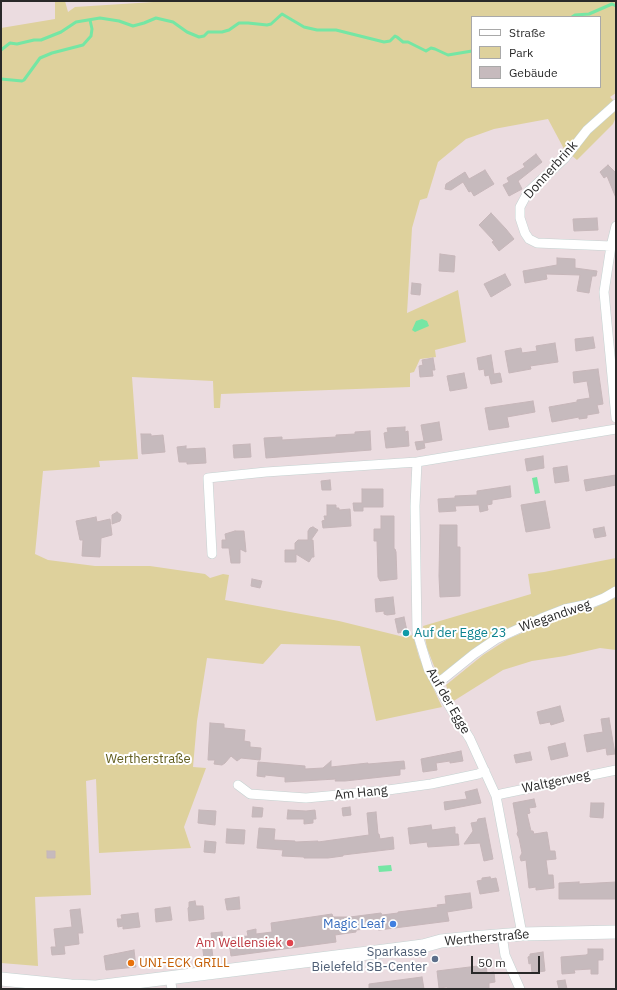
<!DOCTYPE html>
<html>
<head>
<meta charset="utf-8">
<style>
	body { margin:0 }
	#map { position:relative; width:617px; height:990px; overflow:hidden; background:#ebdce0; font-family:"IBM Plex Sans",sans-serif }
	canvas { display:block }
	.frame { position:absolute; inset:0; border:2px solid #292929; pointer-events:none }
	.legend { position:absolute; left:471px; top:16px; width:130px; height:72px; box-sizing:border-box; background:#fff; border:1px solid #a9a9a9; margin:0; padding:5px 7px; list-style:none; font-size:12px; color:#292929 }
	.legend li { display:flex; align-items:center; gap:8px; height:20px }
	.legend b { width:20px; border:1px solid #a9a9a9 }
	.scale { position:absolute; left:471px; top:956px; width:69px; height:18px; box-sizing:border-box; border:2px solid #292929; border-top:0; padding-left:5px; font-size:12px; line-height:14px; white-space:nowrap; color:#292929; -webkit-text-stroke:3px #fff; paint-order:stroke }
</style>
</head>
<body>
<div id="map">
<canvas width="617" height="990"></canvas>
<div class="frame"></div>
<ul class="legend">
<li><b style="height:5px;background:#fff"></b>Straße</li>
<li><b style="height:11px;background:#ded19c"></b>Park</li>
<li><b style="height:11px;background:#c6babd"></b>Gebäude</li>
</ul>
<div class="scale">50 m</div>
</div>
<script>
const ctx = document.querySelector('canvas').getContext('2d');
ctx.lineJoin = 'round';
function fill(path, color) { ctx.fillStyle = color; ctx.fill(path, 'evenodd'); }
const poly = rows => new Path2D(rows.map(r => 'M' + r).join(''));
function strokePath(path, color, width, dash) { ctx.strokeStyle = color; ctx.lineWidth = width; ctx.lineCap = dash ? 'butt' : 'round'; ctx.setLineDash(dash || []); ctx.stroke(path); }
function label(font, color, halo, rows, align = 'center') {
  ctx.font = font + ' "IBM Plex Sans",sans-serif'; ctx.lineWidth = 4; ctx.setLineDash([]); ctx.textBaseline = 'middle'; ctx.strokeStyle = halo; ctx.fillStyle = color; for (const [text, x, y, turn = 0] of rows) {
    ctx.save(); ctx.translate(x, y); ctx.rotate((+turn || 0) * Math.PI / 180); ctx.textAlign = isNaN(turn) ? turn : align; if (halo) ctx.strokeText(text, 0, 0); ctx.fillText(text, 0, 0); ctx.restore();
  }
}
const green = poly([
	[58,1,65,1,68,12,75,7,169,1,616,1,616,93,610,97,616,103,616,117,613,124,577,160,564,149,548,119,494,129,466,139,438,162,427,198,420,200,412,228,407,313,458,290,466,342,435,350,436,357,420,359,414,372,410,373,410,387,221,394,220,408,214,408,213,381,132,377,138,459,99,461,100,467,43,471,35,554,48,560,95,566,150,566,205,574,210,578,223,574,229,575,225,600,339,621,404,637,413,635,419,657,442,707,376,721,360,646,281,644,263,664,207,658,197,721,193,767,206,768,184,827,191,848,99,853,96,779,86,781,91,895,35,897,38,966,1,963,1,28,55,19,55,2],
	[472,17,600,17,600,87,472,87],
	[616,558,616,587,593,599,527,621,504,630,478,647,440,676,434,666,427,648,423,626,531,594,528,574,544,572],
	[616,597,616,650,600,648,565,656,532,661,503,670,452,702,446,685,483,655,508,639,557,618,596,607]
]);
const water = poly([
	[422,319,427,321,429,326,415,332,412,330,416,321],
	[537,477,540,493,535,494,532,478],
	[391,865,392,871,379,872,378,866]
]);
const stream = poly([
	[572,17,575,15,589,14,612,4,616,6],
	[1,50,10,43,17,44,34,40,41,40,61,32,76,22,100,18,119,21,133,26,144,23,156,18,173,22,187,32,199,37,204,36,208,32,222,32,229,30,239,23,248,23,267,25,271,24,282,14,304,27,317,30,336,30,384,42,390,41,395,36,397,37,403,42,408,42,426,51,431,48,435,49,448,55,472,51],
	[1,79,22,81,24,80,40,58,52,53,83,45,91,36,92,29,90,20]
]);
const building = poly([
	[536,154,542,162,518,181,522,189,509,196,503,185,509,182,507,178,525,167,523,164,536,154],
	[608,165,616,173,616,198,607,176,604,178,600,172,608,165],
	[485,170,494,184,474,196,471,191,469,192,463,182,451,190,445,189,446,184,465,172,469,179,485,170],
	[491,213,506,229,514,239,499,251,492,242,494,241,479,225,491,213],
	[597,218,598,230,574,231,573,219,597,218],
	[440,254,455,256,454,272,439,271,440,254],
	[557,258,575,259,575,268,597,271,596,276,592,276,589,293,577,291,580,275,546,274,547,279,525,283,523,271,557,265,557,258],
	[505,274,511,285,491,297,484,284,505,274],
	[412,283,421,284,420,295,411,294,412,283],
	[593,337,595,348,576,351,575,339,593,337],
	[555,343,558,362,530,366,531,369,509,373,505,351,521,348,522,353,537,351,536,346,555,343],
	[491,355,494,374,500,373,502,382,491,384,489,375,485,376,484,369,479,370,477,358,491,355],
	[433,358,435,370,432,370,433,376,420,377,419,366,423,365,422,360,433,358],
	[598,369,603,404,597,405,599,413,587,415,587,418,579,419,579,417,552,422,549,407,577,402,577,400,590,398,587,381,574,383,573,372,598,369],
	[464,373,467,388,450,391,447,376,464,373],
	[533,401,535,412,507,417,509,427,489,430,485,408,533,401],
	[439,422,442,440,424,443,425,448,417,450,415,442,424,441,421,425,439,422],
	[405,427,405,432,408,431,409,446,386,448,384,433,388,432,387,428,405,427],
	[370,431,371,450,266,458,264,438,282,437,282,440,336,437,336,435,355,434,355,432,370,431],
	[141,434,151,434,151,436,163,435,165,452,142,454,141,434],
	[250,444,251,457,234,458,233,445,250,444],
	[186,446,186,449,205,448,206,463,187,464,187,462,179,462,177,447,186,446],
	[543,456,544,468,527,471,525,459,543,456],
	[567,466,569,481,555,483,553,468,567,466],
	[616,475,616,485,586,491,584,480,616,475],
	[330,480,331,490,322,490,321,481,330,480],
	[510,486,511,497,492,500,492,504,487,505,488,510,480,512,479,505,455,506,456,511,439,512,438,499,455,498,455,496,477,495,477,491,510,486],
	[362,489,383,489,383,507,363,507,363,511,354,511,353,503,362,503,362,489],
	[545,501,550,528,526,532,521,505,545,501],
	[327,505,336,505,336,508,339,508,339,510,350,509,351,526,323,528,322,521,325,520,324,516,327,516,327,505],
	[117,512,121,515,121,518,120,521,112,524,112,515,117,512],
	[381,516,394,516,394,549,395,549,396,552,397,579,380,581,378,577,377,541,374,541,374,529,381,529,381,516],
	[96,517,97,522,110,519,112,535,101,538,100,557,82,556,83,540,80,540,76,521,96,517],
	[440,525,457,525,457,547,460,547,460,596,440,597,439,576,440,525],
	[313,527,318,530,311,540,313,540,314,557,312,557,309,562,296,554,296,562,285,562,285,550,295,550,295,543,298,540,308,540,308,531,310,528,313,527],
	[604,527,606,536,595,538,593,529,604,527],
	[235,531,244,531,246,552,240,549,240,563,231,563,229,548,222,548,222,540,226,540,225,534,235,531],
	[252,579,262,581,260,588,251,586,252,579],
	[393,597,395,614,387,615,384,614,384,611,376,612,375,599,393,597],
	[404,617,407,631,398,633,395,619,404,617],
	[560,706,564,721,551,725,550,722,540,724,537,712,560,706],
	[609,718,615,754,607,755,606,748,587,752,584,735,603,732,601,719,609,718],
	[210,723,224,724,224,728,245,730,244,741,250,742,250,747,261,748,260,760,241,758,237,761,231,756,225,763,222,765,214,764,215,760,208,760,210,723],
	[565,743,568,756,551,760,548,747,565,743],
	[461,751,463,761,450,763,450,761,436,763,437,770,423,772,421,759,461,751],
	[530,752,532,760,516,763,514,755,530,752],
	[331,761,331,767,368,763,368,764,404,761,405,769,400,769,400,775,345,781,335,781,336,779,285,782,285,777,265,775,265,777,257,776,258,762,305,766,305,769,323,768,331,761],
	[477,789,481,803,445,810,444,802,467,799,465,792,477,789],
	[534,799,536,807,529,808,530,813,527,814,531,831,533,831,534,834,547,832,550,851,555,851,556,859,546,860,548,875,553,875,554,888,536,890,536,887,529,888,526,860,521,861,520,857,522,853,519,838,517,834,518,831,513,803,534,799],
	[591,803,604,803,603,818,590,817,591,803],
	[253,807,263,808,262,817,252,817,253,807],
	[350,807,351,815,343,816,342,808,350,807],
	[199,810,216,811,215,825,198,823,199,810],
	[288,810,306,811,315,810,316,819,313,819,313,823,304,824,304,819,287,819,288,810],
	[376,812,378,834,379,834,380,839,393,837,394,849,343,855,343,856,328,858,304,858,304,857,282,856,283,850,257,848,259,828,275,829,274,840,295,841,295,842,318,841,318,842,369,835,367,813,376,812],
	[485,818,493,859,484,861,480,843,464,844,473,831,471,823,477,822,478,819,485,818],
	[431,825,432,830,455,827,455,834,458,834,459,845,428,847,427,842,410,844,408,828,431,825],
	[227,829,245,830,244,844,226,843,227,829],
	[205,841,216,842,215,853,204,852,205,841],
	[47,851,55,851,55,858,47,858,47,851],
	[490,877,491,879,496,878,499,891,480,894,477,881,482,880,482,878,490,877],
	[579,882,579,884,616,882,616,899,559,899,559,883,579,882],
	[470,893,472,908,447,912,449,921,379,930,376,929,376,928,356,930,356,932,335,935,336,942,231,956,230,949,228,947,227,938,248,936,247,931,256,929,256,934,272,932,271,923,332,914,333,917,350,917,381,913,382,915,398,913,398,912,438,907,437,905,446,904,445,896,470,893],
	[239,897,240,909,227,910,225,899,239,897],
	[195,901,196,906,203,906,204,919,189,921,188,908,189,907,189,902,195,901],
	[170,907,172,920,156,922,155,909,170,907],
	[80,909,83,933,78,933,79,944,64,946,65,954,52,955,51,947,56,947,54,929,72,927,70,910,80,909],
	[138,913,140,927,123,929,123,926,118,927,117,919,122,919,121,915,138,913],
	[222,932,223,939,212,941,211,933,222,932],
	[211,941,213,958,204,959,202,942,211,941],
	[588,949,603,949,603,960,598,960,598,974,591,974,591,969,574,970,575,973,562,974,561,957,586,955,588,954,588,949],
	[134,950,136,967,106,970,104,956,134,950],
	[543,952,545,971,532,973,531,963,529,964,528,957,530,956,530,954,543,952],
	[486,965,487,973,494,972,495,982,489,983,489,989,448,989,447,987,439,988,437,971,486,965],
	[422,977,424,989,369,989,369,984,422,977],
	[565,980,567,989,559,989,557,981,565,980]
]);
const street = poly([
	[616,226,611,246,604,292,616,418],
	[611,246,537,243,529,239,525,233,520,218,520,207,528,192,565,158,587,130,616,104],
	[417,462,415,506,417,632,428,668,447,702,470,739,496,796,522,934],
	[212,554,208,478,266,472,417,462,616,429],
	[436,683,443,679,474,654,496,639,542,618,565,609,589,604,604,598,616,591],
	[238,785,250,794,306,798,381,791,431,784,478,774,485,771],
	[496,796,501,794,616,770],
	[502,935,505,955,520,989],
	[170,978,172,989]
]);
const secondary = poly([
	[1,979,71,986,96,987,400,949,423,946,441,941,472,938,522,934,616,932]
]);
const markers = [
	[406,633,4,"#0f9aa8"],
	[393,924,4,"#3f7fe0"],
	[290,943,4,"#e0444e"],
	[435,959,4,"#5c6f8a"],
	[131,963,4,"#e8710a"]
];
const streetNames = [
	["Donnerbrink",551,170,-48],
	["Wiegandweg",555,616,-19],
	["Auf der Egge",448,701,60],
	["Waltgerweg",556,782,-12],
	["Am Hang",361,793,-6],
	["Wertherstraße",487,938,-5]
];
const cultureNames = [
	["Auf der Egge 23",414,633]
];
const parkNames = [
	["Wertherstraße",148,759]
];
const shopNames = [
	["Magic Leaf",385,924]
];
const healthNames = [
	["Am Wellensiek",282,943]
];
const serviceNames = [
	["Sparkasse",427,952],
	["Bielefeld SB-Center",427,967]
];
const foodNames = [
	["UNI-ECK GRILL",139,963]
];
fill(green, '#ded19c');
fill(water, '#75e6a4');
strokePath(stream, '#75e6a4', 3);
fill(building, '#c6babd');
strokePath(building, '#c6b6b9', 1);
strokePath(street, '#c4d2d1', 10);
strokePath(secondary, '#c4d2d1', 14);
strokePath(street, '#fff', 9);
strokePath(secondary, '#fff', 13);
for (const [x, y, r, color] of markers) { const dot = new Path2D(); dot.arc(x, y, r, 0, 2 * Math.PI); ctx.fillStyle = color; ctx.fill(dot); strokePath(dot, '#fff', 1.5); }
label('13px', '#292929', '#fff', streetNames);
label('13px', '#0d838f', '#fff', cultureNames, 'left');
label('13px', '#615d1e', '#fff', parkNames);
label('13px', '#366cbe', '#fff', shopNames, 'right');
label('13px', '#be3a42', '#fff', healthNames, 'right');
label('13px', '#4e5e75', '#fff', serviceNames, 'right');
label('13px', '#c56008', '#fff', foodNames, 'left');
</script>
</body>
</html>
